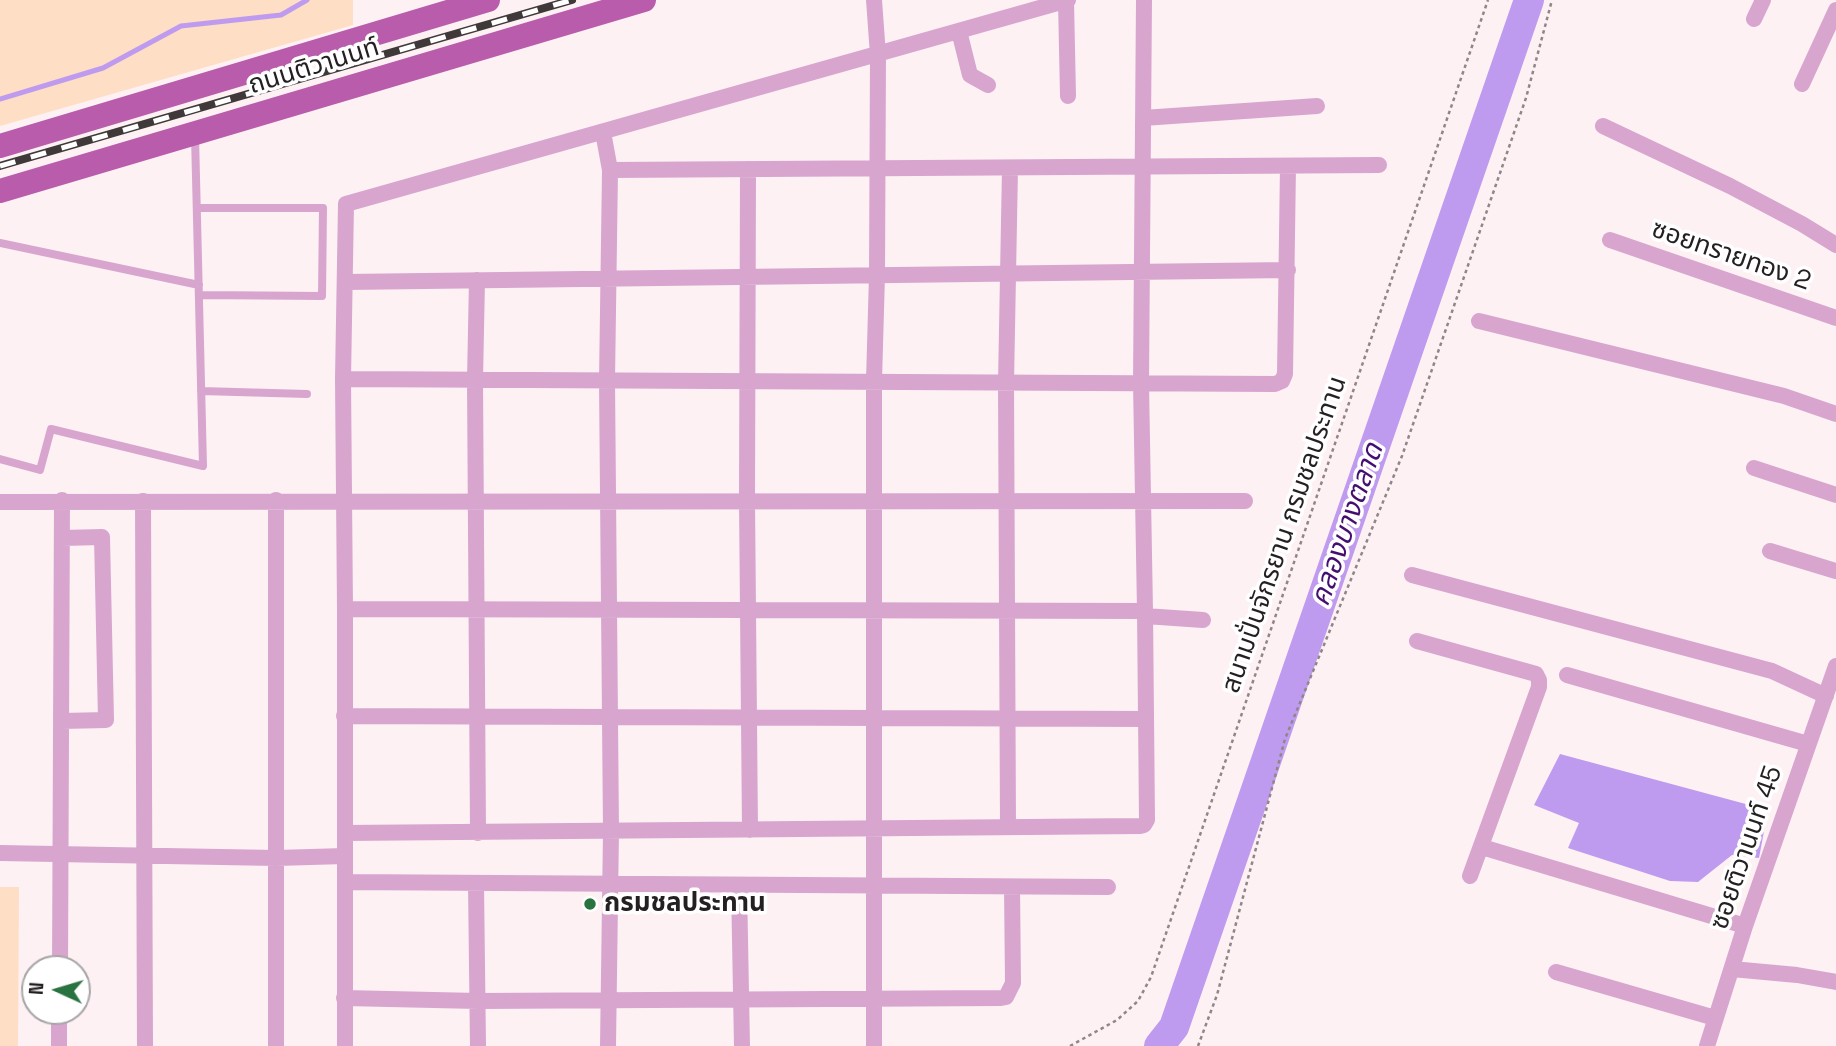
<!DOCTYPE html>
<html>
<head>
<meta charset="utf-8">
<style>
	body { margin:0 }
	#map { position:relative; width:1836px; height:1046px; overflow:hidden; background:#fdf1f4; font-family:"Space Grotesk",sans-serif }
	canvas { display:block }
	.north { position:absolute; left:21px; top:955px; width:70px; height:70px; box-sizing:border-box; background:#fff; border:2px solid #a7a5a6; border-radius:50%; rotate:274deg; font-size:19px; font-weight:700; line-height:28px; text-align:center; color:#241f20 }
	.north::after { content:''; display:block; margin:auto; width:24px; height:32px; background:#297341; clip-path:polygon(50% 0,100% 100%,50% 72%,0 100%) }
</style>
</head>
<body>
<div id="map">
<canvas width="1836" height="1046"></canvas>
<div class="north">N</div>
</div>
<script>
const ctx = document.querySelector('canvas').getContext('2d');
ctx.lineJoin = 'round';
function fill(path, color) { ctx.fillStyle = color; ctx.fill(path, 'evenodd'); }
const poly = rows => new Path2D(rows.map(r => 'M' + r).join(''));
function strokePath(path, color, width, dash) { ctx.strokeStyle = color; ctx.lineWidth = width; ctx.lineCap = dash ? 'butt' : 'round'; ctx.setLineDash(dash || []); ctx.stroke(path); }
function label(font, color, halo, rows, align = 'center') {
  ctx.font = font + ' "Space Grotesk","Noto Sans Thai",sans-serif'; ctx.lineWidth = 7; ctx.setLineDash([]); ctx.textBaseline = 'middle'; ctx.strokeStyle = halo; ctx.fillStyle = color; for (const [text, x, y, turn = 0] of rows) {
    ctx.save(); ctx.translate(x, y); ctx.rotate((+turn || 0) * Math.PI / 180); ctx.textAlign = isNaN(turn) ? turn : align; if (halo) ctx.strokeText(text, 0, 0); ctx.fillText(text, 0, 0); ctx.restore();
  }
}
const green = poly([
	[0,0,353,0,353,25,0,126],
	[0,887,19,887,18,1046,0,1046]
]);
const water = poly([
	[1560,754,1768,810,1759,858,1732,855,1698,882,1670,881,1568,848,1579,823,1534,805]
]);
const stream = poly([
	[0,99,103,68,181,26,281,15,307,0]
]);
const river = poly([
	[1159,1046,1174,1027,1529,0]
]);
const path = poly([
	[1070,1046,1117,1020,1138,1001,1151,977,1488,0],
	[1198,1046,1217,995,1285,739,1402,456,1526,98,1552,0]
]);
const lane = poly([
	[197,208,323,208,322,296,199,295],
	[0,243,199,285],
	[201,391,307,394],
	[0,459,40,470,51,429,203,466,195,136]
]);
const street = poly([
	[1066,1,1068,96],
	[1754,19,1763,0],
	[959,31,970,75,988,85],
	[1802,84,1836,10],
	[1143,118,1317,106],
	[1603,126,1730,186,1802,224,1836,245],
	[603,132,610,170,607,381,611,831,608,1046],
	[748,169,747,501,750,830],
	[610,170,1379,165],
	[1610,240,1836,318],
	[477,280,475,380,478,833],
	[346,282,1288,270],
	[1479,321,1784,396,1836,414],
	[343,379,1275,384,1282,381,1285,374,1288,166],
	[1754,468,1836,495],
	[143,501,145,1046],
	[0,502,1245,501],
	[1770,551,1836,571],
	[1412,575,1772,671,1826,696],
	[345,609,1145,611],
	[1145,616,1203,620],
	[1417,641,1536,674,1539,680,1539,687,1470,876],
	[1567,675,1808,744],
	[344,716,1145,719],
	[62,721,106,720,102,537,62,538],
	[1008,827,1006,383,1010,168],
	[345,833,1140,826,1144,825,1147,820,1145,611,1141,383,1144,0],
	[1482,847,1745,926],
	[0,853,276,858,345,856],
	[345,882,1108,887],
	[476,884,478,1046],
	[739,886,742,1046],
	[60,969,62,500],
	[1732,969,1797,975,1836,982],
	[1556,972,1715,1018],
	[344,998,478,1001,1001,998,1006,997,1013,983,1012,887],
	[59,1046,59,1011],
	[276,1046,276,500],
	[345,1046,345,609,343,379,346,204,1068,0],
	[874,1046,874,381,877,275,878,55,874,0],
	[1707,1046,1745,926,1836,666]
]);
const primary = poly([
	[0,146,488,0],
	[0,191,644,0]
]);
const rail = poly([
	[0,166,572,0]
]);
const markers = [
	[590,904,7,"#297341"]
];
const streetNames = [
	["ถนนติวานนท์",314,67,-17],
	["ซอยทรายทอง 2",1731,256,19],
	["สนามปั่นจักรยาน กรมชลประทาน",1285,535,-71],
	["ซอยติวานนท์ 45",1747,848,-71]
];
const poiNames = [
	["กรมชลประทาน",604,904]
];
const waterNames = [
	["คลองบางตลาด",1348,525,-71]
];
fill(green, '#fedec4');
fill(water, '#bf9bef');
strokePath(stream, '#bf9bef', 5);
strokePath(river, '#bf9bef', 30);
strokePath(path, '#8f8688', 2.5, [3.5, 3.5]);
strokePath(lane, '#d8a5cf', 8);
strokePath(street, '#d8a5cf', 16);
strokePath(primary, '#b95cac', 24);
strokePath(rail, '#3f393a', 8);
strokePath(rail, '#fff', 5, [16]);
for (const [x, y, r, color] of markers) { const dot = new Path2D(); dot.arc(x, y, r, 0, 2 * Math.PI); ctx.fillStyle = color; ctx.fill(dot); strokePath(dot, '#fff', 2.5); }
label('26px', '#241f20', '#fff', streetNames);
label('bold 26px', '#241f20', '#fff', poiNames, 'left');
label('italic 28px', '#450e71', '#fff', waterNames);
</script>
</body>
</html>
